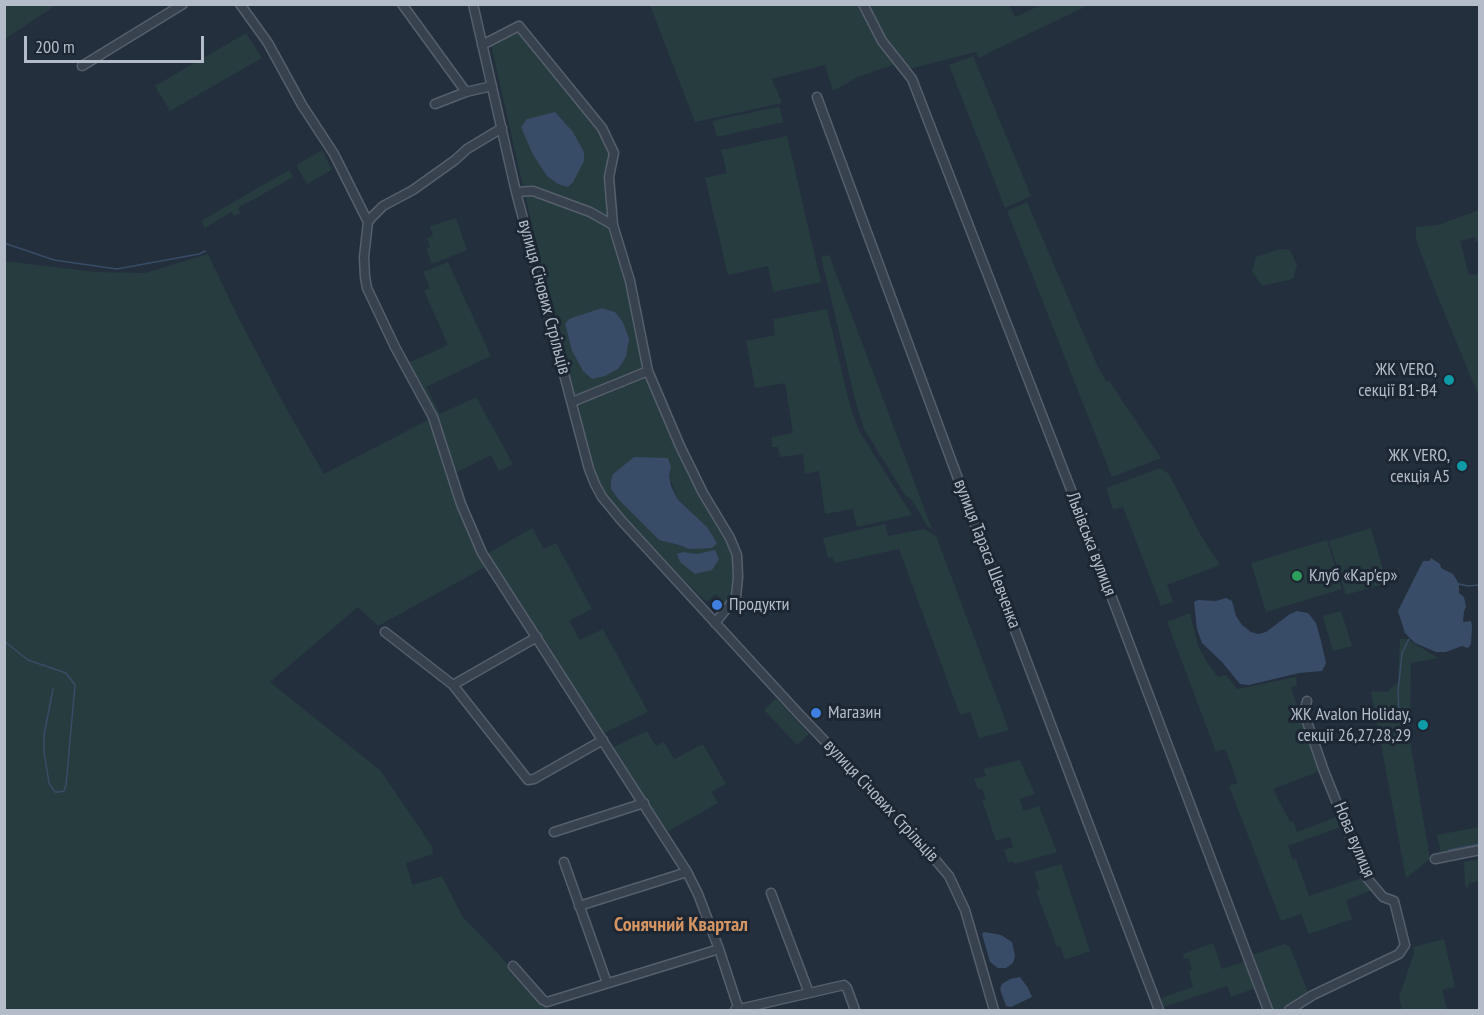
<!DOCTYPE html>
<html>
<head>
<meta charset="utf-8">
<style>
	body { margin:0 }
	#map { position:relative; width:1484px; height:1015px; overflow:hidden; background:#242f3e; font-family:"PT Sans Narrow",sans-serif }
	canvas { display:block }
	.frame { position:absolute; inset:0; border:6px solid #b4bcc9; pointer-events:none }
	.scale { position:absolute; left:24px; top:36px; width:180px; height:27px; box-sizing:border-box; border:3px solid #b4bcc9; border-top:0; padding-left:8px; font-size:18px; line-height:21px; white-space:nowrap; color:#b4bcc9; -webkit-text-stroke:4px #1d2633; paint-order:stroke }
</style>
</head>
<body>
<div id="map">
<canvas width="1484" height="1015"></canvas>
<div class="frame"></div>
<div class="scale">200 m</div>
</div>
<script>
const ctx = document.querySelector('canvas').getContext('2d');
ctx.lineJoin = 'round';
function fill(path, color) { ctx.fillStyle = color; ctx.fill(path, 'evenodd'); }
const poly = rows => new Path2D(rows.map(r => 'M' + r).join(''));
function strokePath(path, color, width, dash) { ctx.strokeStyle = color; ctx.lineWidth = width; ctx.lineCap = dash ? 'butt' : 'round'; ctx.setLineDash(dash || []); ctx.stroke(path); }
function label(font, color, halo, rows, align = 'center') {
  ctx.font = font + ' "PT Sans Narrow",sans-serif'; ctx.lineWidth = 6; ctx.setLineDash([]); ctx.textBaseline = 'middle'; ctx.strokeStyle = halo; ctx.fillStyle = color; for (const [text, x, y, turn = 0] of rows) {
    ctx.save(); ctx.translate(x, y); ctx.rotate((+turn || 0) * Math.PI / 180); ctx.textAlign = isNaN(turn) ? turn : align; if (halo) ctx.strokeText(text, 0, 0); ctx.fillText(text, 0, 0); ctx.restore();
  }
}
const green = poly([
	[1009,4,1015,17,1041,5,1089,5,978,58,976,52,909,69,883,35,895,64,858,77,833,91,825,65,772,79,782,103,695,122,650,5],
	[5,5,56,5,5,39],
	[246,33,262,58,170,111,155,86],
	[515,33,523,35,602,133,611,154,612,229,648,376,707,505,729,546,735,562,735,583,732,596,727,605,716,594,708,601,704,600,680,576,606,496,593,467,536,244,491,45],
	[602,308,615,312,623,322,583,371,572,351,565,324],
	[635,457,671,467,669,476,678,500,688,511,701,521,717,543,689,549,679,545,659,540,618,499,611,489,613,474],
	[973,56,1031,196,1005,208,949,65],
	[777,107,780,108,783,122,717,137,712,121],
	[787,136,821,282,773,292,768,266,728,275,705,178,727,173,721,150],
	[322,150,332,170,307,184,296,165],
	[289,170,293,177,238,208,240,213,234,216,231,212,205,228,201,221],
	[1027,202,1097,365,1106,381,1109,381,1161,458,1112,477,1007,211],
	[1479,210,1479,241,1476,242,1475,237,1460,241,1469,275,1479,274,1479,397,1435,290,1416,240,1416,227,1438,225],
	[456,218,467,250,432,264,426,248,430,247,427,238,433,235,430,226],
	[1280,249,1290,250,1297,265,1293,279,1262,286,1252,272,1256,257],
	[208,254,237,315,287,410,324,474,430,419,487,566,378,626,358,607,270,682,380,770,432,846,433,854,406,863,412,885,442,876,462,916,492,947,549,1010,5,1010,4,261,96,272,145,273],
	[829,255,932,529,927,526,912,500,905,495,864,429,856,403,821,257],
	[448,262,491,356,426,387,440,414,476,397,513,464,499,471,491,455,453,474,406,364,448,345,424,291,430,288,423,272],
	[827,309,850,406,859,431,912,515,857,527,853,509,825,514,819,471,805,474,803,454,780,457,778,447,772,447,772,437,793,433,785,383,755,388,746,341,775,335,773,319],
	[1160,468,1169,474,1200,534,1220,565,1167,585,1173,602,1161,606,1123,507,1113,510,1106,488],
	[885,524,888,536,924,529,936,536,1009,730,979,738,970,712,960,715,899,549,835,563,832,557,828,558,823,538],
	[532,528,544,549,556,543,592,609,569,621,580,640,603,629,648,712,602,734,485,555],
	[1371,528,1387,583,1346,595,1329,541],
	[1327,540,1342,589,1266,612,1251,563],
	[1341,611,1352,646,1333,651,1323,616],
	[1190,613,1198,646,1207,662,1218,677,1226,675,1237,689,1296,677,1297,685,1291,688,1320,771,1273,789,1290,822,1293,821,1297,832,1339,816,1343,826,1288,846,1293,860,1296,859,1309,896,1362,878,1373,890,1346,900,1352,919,1309,934,1301,914,1281,921,1229,786,1238,783,1225,749,1216,752,1167,622],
	[1400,639,1407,639,1438,658,1411,663,1410,741,1430,859,1406,878,1371,691,1387,692,1398,682],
	[776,698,809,734,797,745,764,710],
	[647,731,656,746,664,742,674,759,703,744,726,784,711,792,718,803,665,833,612,748],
	[1020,760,1035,794,1020,799,1023,811,1039,806,1057,852,1015,864,1014,862,1008,862,1004,850,1013,847,1010,837,996,841,982,800,986,799,982,789,978,789,974,779,986,776,983,769],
	[1479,827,1479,848,1441,854,1437,835],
	[1479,859,1479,881,1468,884,1468,890,1465,885,1464,862],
	[1061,864,1090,951,1065,960,1060,946,1057,947,1036,891,1040,889,1034,872],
	[1444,939,1455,987,1442,990,1447,1010,1402,1010,1399,997,1414,953,1413,947],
	[1213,943,1222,969,1246,961,1256,988,1231,997,1227,986,1164,1007,1161,998,1193,987,1189,972,1192,969,1188,958,1184,959,1183,954],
	[1284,944,1290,947,1308,992,1281,1010,1272,1010,1252,955]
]);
const water = poly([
	[555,112,573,132,584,152,584,161,573,182,568,187,558,184,547,176,533,155,521,127,527,119],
	[602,308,615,312,623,322,629,339,626,357,618,369,605,376,592,379,583,371,572,351,565,324,569,319],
	[634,457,668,458,671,467,669,476,671,486,678,500,707,527,717,543,712,548,689,549,679,545,659,540,618,499,611,489,611,480,613,474],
	[715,550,719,559,712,570,695,574,680,562,677,554,683,552,697,554],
	[1431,558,1440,564,1441,568,1453,574,1459,584,1459,593,1464,597,1466,607,1464,611,1463,622,1471,621,1472,626,1471,644,1468,648,1462,646,1446,652,1436,652,1415,643,1405,633,1398,611,1423,561,1429,561],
	[1226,598,1232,601,1236,616,1242,625,1251,632,1258,634,1266,632,1290,614,1297,611,1308,613,1316,623,1321,641,1326,663,1322,671,1299,673,1249,685,1240,684,1222,662,1202,643,1197,629,1194,602,1198,600,1216,601],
	[984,932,1001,935,1012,942,1015,956,1013,963,1006,968,998,968,990,962,982,934],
	[1020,977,1028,988,1032,997,1011,1007,1006,1006,1000,989,1002,984,1010,979]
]);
const stream = poly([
	[4,243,54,260,117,269,199,254,205,251],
	[1459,584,1468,586,1480,585],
	[4,641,28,660,66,673,75,685,66,785,64,791,59,792,55,792,49,783,44,752,44,735,53,689],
	[1399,713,1398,692,1402,653,1409,639],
	[1449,850,1480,844]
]);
const minor = poly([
	[240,4,268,43,302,105,334,154,368,222],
	[402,4,466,92,492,86],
	[473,4,516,192,589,469,595,484,602,497,621,520,799,714,911,831,949,876,965,910,994,1010],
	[863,4,882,41,912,79,1073,495,1268,1010],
	[482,45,519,26,602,128,614,153,609,177,613,225,630,281,648,371,680,446,703,493,730,538,737,555,738,577,736,597,715,623],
	[82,66,183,4],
	[817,97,974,522,1159,1010],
	[435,104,466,92],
	[502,128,467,149,455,160,413,190,383,206,373,216,368,222,364,257,365,277,367,288,395,347,433,417,461,504,482,553,687,872,698,894,719,949,739,1010],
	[516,192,533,191,590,212,613,225],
	[572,402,648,371],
	[385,632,453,685,528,780,534,779,603,740],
	[453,685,537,637],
	[554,832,644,803],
	[1435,859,1480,850],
	[564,862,607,983],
	[771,893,809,993],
	[579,906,687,872],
	[513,966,543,1000,547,1002,719,949],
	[735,1010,844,985,847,988,855,1010],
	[1289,1010,1313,995,1399,954,1405,945,1394,901,1383,897,1367,878,1324,771,1304,713,1307,701]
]);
const markers = [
	[1449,380,6,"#0f9aa8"],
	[1462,466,6,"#0f9aa8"],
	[1297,576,6,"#2e9e5b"],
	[717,605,6,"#3f7fe0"],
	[816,713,6,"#3f7fe0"],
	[1423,725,6,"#0f9aa8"]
];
const streetNames = [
	["вулиця Січових Стрільців",544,297,75],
	["Львівська вулиця",1091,544,69],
	["вулиця Тараса Шевченка",987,554,69],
	["вулиця Січових Стрільців",881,801,47],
	["Нова вулиця",1354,840,67]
];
const poiNames = [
	["ЖК VERO,",1437,370],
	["секції В1-В4",1437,391],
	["ЖК VERO,",1450,456],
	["секція А5",1450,477],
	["Клуб «Кар'єр»",1309,576,"left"],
	["Продукти",729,605,"left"],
	["Магазин",828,713,"left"],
	["ЖК Avalon Holiday,",1411,715],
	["секції 26,27,28,29",1411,736]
];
const neighbourhoodNames = [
	["Сонячний Квартал",681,925]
];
fill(green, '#263c3f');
fill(water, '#394c67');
strokePath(stream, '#394c67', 1.5);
strokePath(minor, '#565f6c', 11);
strokePath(minor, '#38414e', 8);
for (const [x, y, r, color] of markers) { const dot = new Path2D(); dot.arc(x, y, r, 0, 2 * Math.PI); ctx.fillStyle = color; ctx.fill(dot); strokePath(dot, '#1d2633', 2); }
label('18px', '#b4bcc9', '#1d2633', streetNames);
label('18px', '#b4bcc9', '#1d2633', poiNames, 'right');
label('bold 20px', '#d59563', '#1d2633', neighbourhoodNames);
</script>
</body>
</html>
